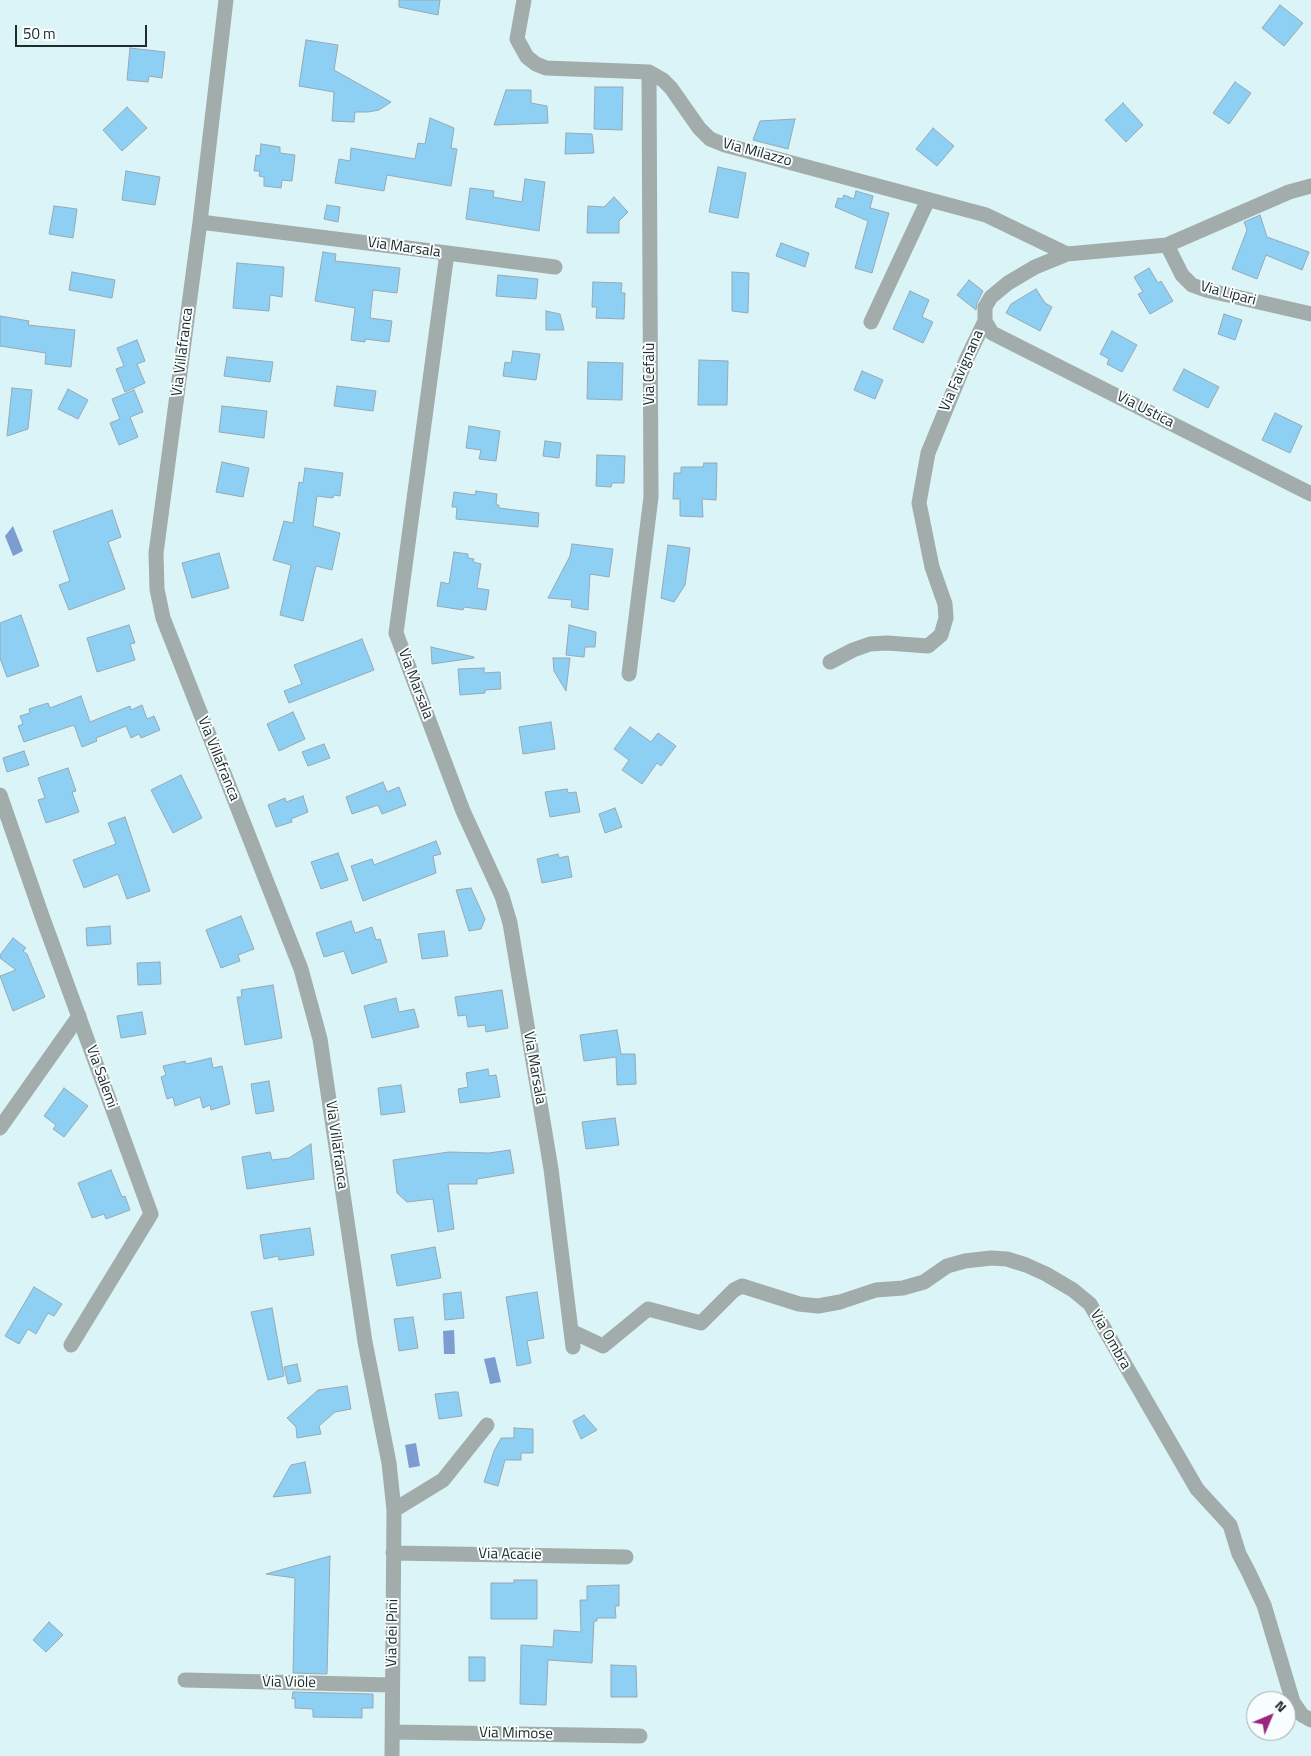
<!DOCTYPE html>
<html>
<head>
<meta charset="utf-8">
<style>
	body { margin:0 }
	#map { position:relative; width:1311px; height:1756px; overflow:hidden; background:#dbf4f7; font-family:"Titillium Web",sans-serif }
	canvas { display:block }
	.north { position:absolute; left:1246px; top:1691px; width:50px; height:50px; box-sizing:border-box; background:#f8fdfd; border:1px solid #a2a9a9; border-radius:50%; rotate:45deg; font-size:14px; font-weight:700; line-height:20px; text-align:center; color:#212b2c }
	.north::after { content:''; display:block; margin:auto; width:18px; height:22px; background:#9c257f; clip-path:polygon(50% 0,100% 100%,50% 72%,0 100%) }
	.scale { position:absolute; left:15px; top:25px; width:132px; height:22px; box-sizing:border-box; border:2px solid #212b2c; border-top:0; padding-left:6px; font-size:15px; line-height:18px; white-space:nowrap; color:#212b2c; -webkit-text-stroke:4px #f8fdfd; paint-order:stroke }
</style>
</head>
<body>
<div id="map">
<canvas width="1311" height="1756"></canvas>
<div class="north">N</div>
<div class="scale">50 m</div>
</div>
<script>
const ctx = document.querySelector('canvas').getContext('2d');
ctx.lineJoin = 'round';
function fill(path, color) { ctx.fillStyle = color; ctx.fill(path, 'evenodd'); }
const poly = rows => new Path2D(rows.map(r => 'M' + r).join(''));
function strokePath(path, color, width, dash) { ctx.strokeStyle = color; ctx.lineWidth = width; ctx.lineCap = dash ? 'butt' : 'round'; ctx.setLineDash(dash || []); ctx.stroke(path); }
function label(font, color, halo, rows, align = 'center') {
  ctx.font = font + ' "Titillium Web",sans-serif'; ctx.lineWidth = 4; ctx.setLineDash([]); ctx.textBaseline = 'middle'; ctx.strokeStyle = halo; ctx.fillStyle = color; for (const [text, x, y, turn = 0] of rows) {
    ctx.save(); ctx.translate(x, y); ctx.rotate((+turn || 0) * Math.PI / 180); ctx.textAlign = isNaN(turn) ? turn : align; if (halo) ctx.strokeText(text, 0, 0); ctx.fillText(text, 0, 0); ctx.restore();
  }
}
const water = poly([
	[13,526,23,551,13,556,5,536],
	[454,1330,455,1354,444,1354,443,1331],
	[495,1357,501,1382,490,1384,484,1359],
	[416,1443,420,1466,409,1468,405,1445]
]);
const building = poly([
	[399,0,440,0,438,15,399,7,399,0],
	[1280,5,1303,23,1284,46,1262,28,1280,5],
	[306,40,338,45,334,70,391,102,379,110,368,112,355,112,354,122,332,121,334,92,299,86,306,40],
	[130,48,165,52,162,78,149,76,148,82,127,80,130,48],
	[1235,82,1251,93,1229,124,1213,113,1235,82],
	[595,87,623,87,622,130,594,129,595,87],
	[506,90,531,90,531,103,547,106,548,123,494,125,506,90],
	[1123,103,1143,125,1126,142,1105,120,1123,103],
	[127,107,147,128,122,151,103,130,127,107],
	[430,118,454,128,451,148,457,149,451,186,387,175,384,191,335,183,339,159,350,161,351,148,415,159,418,143,425,144,430,118],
	[795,119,788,149,753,140,760,121,795,119],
	[933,128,954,146,937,166,916,149,933,128],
	[566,133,592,134,594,153,565,154,566,133],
	[261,144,280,147,280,153,295,155,292,181,282,180,281,188,264,186,264,177,259,176,260,171,254,171,256,155,260,156,261,144],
	[718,167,746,173,738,218,709,212,718,167],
	[126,171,160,177,155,205,122,200,126,171],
	[525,179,545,182,539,231,466,219,470,188,494,191,493,197,522,202,525,179],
	[856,191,873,196,870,208,889,213,872,273,855,268,868,221,835,207,838,198,842,199,844,195,854,199,856,191],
	[614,197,628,212,619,221,619,233,587,233,588,206,604,207,614,197],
	[327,205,340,207,338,222,324,219,327,205],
	[54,206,77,209,73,238,49,234,54,206],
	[1260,215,1267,237,1309,252,1302,270,1266,255,1257,279,1232,269,1247,230,1244,222,1260,215],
	[781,243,809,253,805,267,776,256,781,243],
	[323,252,336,254,335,261,400,268,397,293,373,290,370,318,392,321,389,342,365,339,365,342,351,340,355,308,315,301,323,252],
	[237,263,284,267,282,297,270,295,269,311,233,308,237,263],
	[1149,268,1158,283,1161,281,1173,301,1150,314,1138,294,1143,292,1134,277,1149,268],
	[72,272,115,280,112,298,69,290,72,272],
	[732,272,749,273,748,313,732,311,732,272],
	[498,275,538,279,536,299,496,296,498,275],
	[969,280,983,291,977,303,976,310,957,295,969,280],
	[593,282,622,283,621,293,625,293,624,319,596,318,597,307,592,307,593,282],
	[1036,289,1045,303,1052,307,1040,331,1006,313,1011,304,1036,289],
	[910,291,929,300,922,317,933,322,923,343,893,329,910,291],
	[546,311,560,314,564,330,546,330,546,311],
	[1224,314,1242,320,1235,340,1218,334,1224,314],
	[0,316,29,321,28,325,75,330,71,367,45,364,46,353,0,346,0,316],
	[1112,331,1137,345,1122,372,1107,364,1109,359,1100,354,1112,331],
	[137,340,145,361,137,364,145,383,125,392,116,369,124,366,117,348,137,340],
	[513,351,540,354,536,380,503,376,505,362,511,363,513,351],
	[227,357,273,362,270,382,224,376,227,357],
	[699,360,728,361,727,405,698,405,699,360],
	[588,362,623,363,622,400,587,399,588,362],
	[1184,369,1219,387,1208,408,1173,390,1184,369],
	[862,371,883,380,875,399,854,390,862,371],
	[337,386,376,391,373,411,334,406,337,386],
	[12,388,32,390,28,429,7,436,12,388],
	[68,389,88,400,78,419,58,409,68,389],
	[134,390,143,412,130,417,138,437,119,445,110,423,120,419,112,399,134,390],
	[222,406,267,411,264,438,219,432,222,406],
	[1275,413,1302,426,1290,453,1262,440,1275,413],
	[469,426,500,431,496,461,479,459,481,450,466,448,469,426],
	[545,441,561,443,559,458,543,456,545,441],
	[597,455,625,456,624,483,612,483,611,487,596,486,597,455],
	[222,462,249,468,243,497,216,492,222,462],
	[704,463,717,463,716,500,702,499,703,517,680,516,680,499,673,499,674,473,681,473,681,467,703,467,704,463],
	[305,468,343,473,340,496,334,495,333,498,317,496,313,526,340,533,332,570,316,566,303,621,280,615,291,565,273,560,284,521,293,523,299,482,303,483,305,468],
	[476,491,497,494,496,505,499,505,499,508,539,513,538,527,456,519,457,507,452,507,454,492,475,495,476,491],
	[112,510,121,537,108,542,125,589,69,610,59,585,70,581,53,531,112,510],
	[572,544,613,549,609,577,590,574,588,610,571,607,572,600,548,598,570,556,572,544],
	[668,545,690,548,685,585,674,602,661,598,668,545],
	[454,552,468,554,468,558,474,559,473,562,481,564,477,588,489,590,486,610,464,607,463,610,437,606,441,582,449,584,454,552],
	[219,553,229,588,192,598,182,563,219,553],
	[21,615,39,666,7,677,0,658,0,623,21,615],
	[129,625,135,643,130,644,135,660,97,672,87,638,129,625],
	[569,625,596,632,595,647,585,647,584,657,566,655,569,625],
	[362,639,374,670,289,703,284,691,302,684,294,665,362,639],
	[431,647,474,657,474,658,432,664,431,647],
	[553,658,570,658,566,691,554,671,553,658],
	[484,668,484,673,500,672,501,689,485,690,485,693,460,695,458,669,484,668],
	[81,696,90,722,130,706,131,710,142,705,147,719,154,716,160,730,141,738,139,734,131,738,126,726,96,738,97,741,82,747,74,725,24,742,18,726,23,724,20,716,30,713,29,709,48,703,50,708,81,696],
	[293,712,305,739,279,751,267,724,293,712],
	[551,722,555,749,523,754,519,727,551,722],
	[630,727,651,742,658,733,676,746,661,766,657,763,642,784,622,770,629,760,614,749,630,727],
	[324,744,330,758,308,766,302,752,324,744],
	[24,751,29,765,7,772,3,758,24,751],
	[68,768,76,791,72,792,79,812,46,823,38,800,45,798,38,778,68,768],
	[181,775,202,818,173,833,151,790,181,775],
	[383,782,387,792,399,787,406,805,382,814,378,805,352,814,346,797,383,782],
	[567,789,568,793,576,792,580,812,550,817,545,792,567,789],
	[303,796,308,812,291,819,292,822,276,827,268,805,285,798,286,802,303,796],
	[615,808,622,827,605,833,599,814,615,808],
	[125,817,150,891,127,899,118,874,84,888,73,860,116,844,108,823,125,817],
	[436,841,441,854,433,856,436,873,363,901,351,866,372,859,374,865,436,841],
	[338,853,348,880,321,889,311,862,338,853],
	[558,854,559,858,568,856,572,877,542,883,537,859,558,854],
	[471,888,485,919,481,929,469,931,456,890,471,888],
	[241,916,254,949,238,955,240,961,221,968,206,930,241,916],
	[351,921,355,933,372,927,376,940,380,939,387,962,352,974,344,951,324,957,316,933,351,921],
	[110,926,111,944,87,946,86,928,110,926],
	[444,931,448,956,422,959,418,934,444,931],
	[13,938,26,948,23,951,27,954,45,997,13,1011,0,976,16,970,0,958,0,955,13,938],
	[160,962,161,984,138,985,137,963,160,962],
	[273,985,282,1038,245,1045,237,997,242,997,241,990,273,985],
	[502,990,508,1028,486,1032,485,1025,468,1027,466,1015,458,1016,455,997,502,990],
	[396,998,399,1012,414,1009,419,1027,372,1038,364,1006,396,998],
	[142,1012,146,1034,121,1038,117,1016,142,1012],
	[617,1030,621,1054,635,1054,636,1084,617,1085,616,1057,584,1061,580,1035,617,1030],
	[211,1058,213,1068,222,1066,230,1104,211,1110,210,1105,203,1108,200,1097,175,1106,173,1097,167,1099,161,1077,166,1075,163,1066,185,1061,186,1064,211,1058],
	[488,1069,489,1076,496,1075,500,1097,460,1103,458,1089,468,1087,466,1073,488,1069],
	[269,1081,274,1111,256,1114,251,1084,269,1081],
	[401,1085,405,1112,381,1115,378,1088,401,1085],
	[64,1088,88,1106,64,1137,53,1129,56,1125,44,1116,64,1088],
	[615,1118,619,1145,586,1149,582,1122,615,1118],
	[311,1144,314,1179,247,1189,242,1157,270,1152,272,1160,289,1158,311,1144],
	[510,1150,514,1173,477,1179,477,1184,448,1184,454,1229,438,1232,433,1199,407,1202,397,1193,393,1160,449,1152,489,1153,510,1150],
	[111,1170,122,1197,125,1196,130,1210,106,1219,104,1214,92,1218,78,1183,111,1170],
	[310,1228,314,1255,279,1260,278,1256,264,1259,260,1235,310,1228],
	[435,1247,441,1278,397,1286,391,1255,435,1247],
	[34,1287,62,1304,54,1316,48,1313,36,1334,28,1329,19,1344,5,1336,34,1287],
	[461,1292,464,1318,445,1320,443,1294,461,1292],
	[537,1292,544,1338,527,1341,531,1363,517,1366,506,1297,537,1292],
	[272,1308,284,1376,268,1380,251,1312,272,1308],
	[413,1317,418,1348,399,1351,394,1319,413,1317],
	[297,1364,301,1381,288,1384,284,1367,297,1364],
	[347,1386,351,1409,335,1412,319,1426,321,1434,297,1438,296,1427,287,1418,318,1390,347,1386],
	[454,1392,458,1392,462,1416,439,1419,435,1394,454,1392],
	[584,1415,597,1430,581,1439,573,1421,584,1415],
	[514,1428,533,1429,533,1453,521,1453,521,1460,505,1460,498,1486,484,1482,494,1451,501,1438,514,1438,514,1428],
	[305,1462,311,1493,273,1497,291,1465,305,1462],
	[330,1556,327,1674,293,1673,295,1578,266,1574,330,1556],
	[514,1580,537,1580,537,1619,491,1619,491,1583,514,1583,514,1580],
	[619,1585,619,1606,615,1606,616,1618,597,1618,597,1621,594,1621,592,1663,548,1660,546,1705,520,1704,521,1645,553,1647,554,1630,581,1632,580,1600,587,1600,587,1586,619,1585],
	[49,1622,63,1635,46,1652,33,1640,49,1622],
	[469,1657,485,1657,485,1681,469,1681,469,1657],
	[611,1665,636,1666,637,1697,611,1697,611,1665],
	[293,1692,373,1694,373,1708,362,1708,362,1718,313,1717,313,1709,295,1708,295,1698,292,1699,293,1692]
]);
const street = poly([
	[226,0,200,222,156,553,157,589,163,618,301,969,320,1039,365,1342,389,1463,394,1510,392,1756],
	[524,0,517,39,527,57,536,64,546,68,649,72,663,80,671,88,699,128,710,139,725,145,986,215,1067,254],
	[200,222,447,253,396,633,463,811,502,896,510,923,551,1169,573,1347],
	[1167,245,1182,275,1192,285,1206,290,1311,314],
	[447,253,555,267],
	[985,321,992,333,1311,494],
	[871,322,928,200],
	[830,662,853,650,870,644,887,643,928,646,941,635,946,618,945,604,932,567,919,503,928,453,967,358,985,321,985,307,991,297,1008,283,1035,267,1067,254,1167,245,1289,192,1311,186],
	[629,674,651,497,649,72],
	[0,795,42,916,151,1214,71,1345],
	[0,1128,79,1016],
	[571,1331,603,1346,648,1309,701,1323,734,1290,742,1286,799,1304,818,1306,840,1302,876,1290,903,1288,924,1282,947,1266,965,1261,991,1258,1007,1259,1026,1265,1046,1274,1073,1290,1090,1304,1197,1489,1230,1525,1239,1554,1248,1571,1264,1605,1293,1702,1302,1715,1311,1720],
	[394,1510,443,1480,487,1425],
	[393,1553,626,1557],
	[185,1680,392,1685],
	[392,1732,640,1736]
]);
const streetNames = [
	["Via Milazzo",757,153,15],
	["Via Marsala",404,248,8],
	["Via Lipari",1228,294,15],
	["Via Villafranca",183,352,-83],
	["Via Favignana",962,371,-66],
	["Via Cefalù",650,374,-90],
	["Via Ustica",1145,410,27],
	["Via Marsala",415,684,69],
	["Via Villafranca",218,759,68],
	["Via Marsala",534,1068,80],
	["Via Salemi",101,1077,70],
	["Via Villafranca",336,1145,82],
	["Via Ombra",1110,1340,60],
	["Via Acacie",510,1555,1],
	["Via dei Pini",393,1633,-89],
	["Via Viole",289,1683,1],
	["Via Mimose",516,1734,1]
];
fill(water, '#7d9dd0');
fill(building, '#8dd0f4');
strokePath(building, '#96a9b4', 1);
strokePath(street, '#a2acaa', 15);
label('15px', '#212b2c', '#f8fdfd', streetNames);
</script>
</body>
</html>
